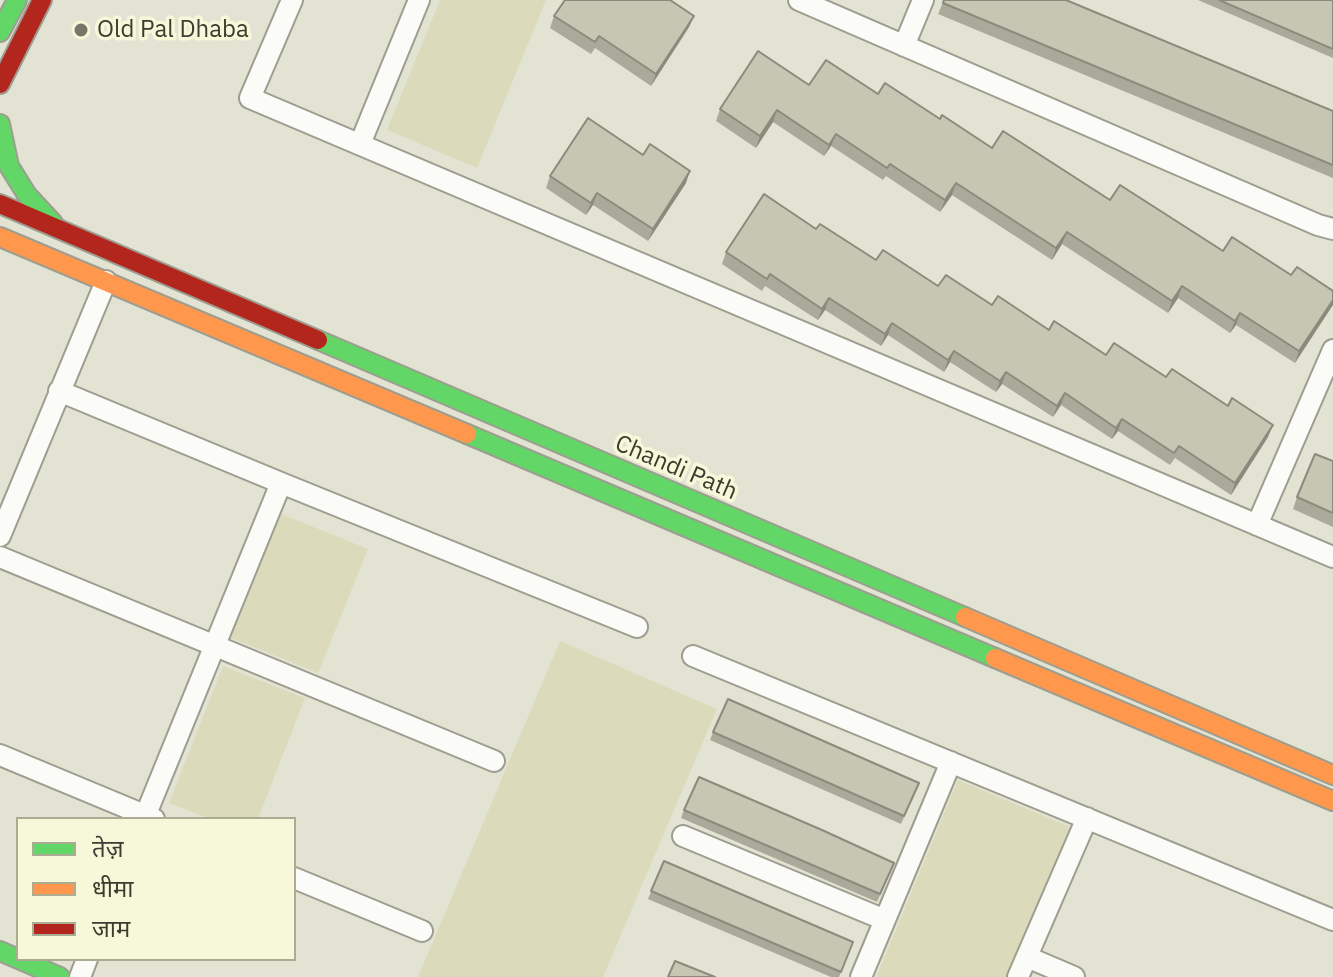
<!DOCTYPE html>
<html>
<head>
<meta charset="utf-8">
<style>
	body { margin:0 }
	#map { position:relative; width:1333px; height:977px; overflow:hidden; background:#e3e3d3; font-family:"IBM Plex Sans","Noto Sans Devanagari",sans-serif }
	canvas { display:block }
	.legend { position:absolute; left:16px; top:817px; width:280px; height:144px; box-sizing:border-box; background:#f7f7d9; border:2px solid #acac95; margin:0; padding:10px 14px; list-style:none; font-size:24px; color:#3c3c30 }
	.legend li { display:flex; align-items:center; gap:16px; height:40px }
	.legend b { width:40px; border:2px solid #acac95 }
</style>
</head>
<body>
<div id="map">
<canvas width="1333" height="977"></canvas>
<ul class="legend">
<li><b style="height:10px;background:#63d668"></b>तेज़</li>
<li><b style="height:10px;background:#ff974d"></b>धीमा</li>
<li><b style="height:10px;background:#b3261e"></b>जाम</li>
</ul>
</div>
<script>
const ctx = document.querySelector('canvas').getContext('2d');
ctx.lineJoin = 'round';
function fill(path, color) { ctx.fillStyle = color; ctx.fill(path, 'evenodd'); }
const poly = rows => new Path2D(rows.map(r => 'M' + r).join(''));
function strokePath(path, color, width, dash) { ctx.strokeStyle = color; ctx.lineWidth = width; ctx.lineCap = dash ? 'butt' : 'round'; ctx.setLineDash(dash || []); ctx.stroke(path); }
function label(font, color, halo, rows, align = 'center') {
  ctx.font = font + ' "IBM Plex Sans",sans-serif'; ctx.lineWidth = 7; ctx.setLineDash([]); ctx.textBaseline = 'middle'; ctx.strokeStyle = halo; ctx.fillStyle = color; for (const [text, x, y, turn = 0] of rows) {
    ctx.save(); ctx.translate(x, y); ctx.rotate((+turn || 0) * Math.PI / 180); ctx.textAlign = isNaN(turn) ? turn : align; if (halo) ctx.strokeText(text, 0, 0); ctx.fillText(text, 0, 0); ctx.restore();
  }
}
const green = poly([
	[440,0,546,0,477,168,387,130],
	[279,513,368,549,318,673,229,637],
	[560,641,717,709,603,977,418,977],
	[223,666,305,698,258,819,210,819,169,803],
	[958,780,1070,827,1007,977,876,977]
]);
const street = poly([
	[292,0,250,98,1333,557],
	[799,0,1318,225,1333,229],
	[904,46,923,0],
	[360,144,419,0],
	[59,391,281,483,637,627],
	[1257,525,1333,350],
	[0,536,106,281],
	[0,557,494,761],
	[693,656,1333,920],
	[0,755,154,819],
	[144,819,281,483],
	[683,836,885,920],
	[294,878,422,931],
	[1027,957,1074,977],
	[80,977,87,959],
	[861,977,951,762],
	[1018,977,1087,818]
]);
const fast = poly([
	[0,32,17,0],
	[0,124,9,166,27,195,53,223],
	[318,340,965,617],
	[467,434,995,658],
	[0,951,60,977]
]);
const slow = poly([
	[0,237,467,434],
	[965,617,1333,775],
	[995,658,1333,801]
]);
const jam = poly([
	[0,84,42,0],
	[0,204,318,340]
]);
const wall = poly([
	[944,0,1333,111,1333,178,938,14],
	[1198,0,1333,0,1333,58],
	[554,16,694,16,689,27,651,86,595,48,591,54,550,28],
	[809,85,878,94,940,119,992,148,1223,251,1333,291,1295,363,1236,325,1230,333,1178,298,1168,313,1062,244,1052,260,952,195,940,212,886,176,883,180,831,146,824,156,773,122,756,148,716,121,720,109],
	[550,176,686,183,648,241,593,205,586,215,546,188],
	[816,229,876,260,938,286,992,305,1106,355,1166,377,1268,437,1231,495,1175,458,1170,465,1118,431,1112,439,1061,405,1053,417,1002,384,996,392,950,362,944,372,888,335,881,346,825,310,818,320,765,286,762,291,722,264,726,252],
	[1333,461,1333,527,1293,509,1297,497],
	[713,732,919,783,901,824,710,740],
	[684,810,891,871,877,902,681,818],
	[664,861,853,942,839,977,831,977,648,899]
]);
const shadedWall = poly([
	[694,16,689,27,651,86,656,74],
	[777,110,773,122,756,148,760,136],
	[836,134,831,146,824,156,829,145],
	[690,171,686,183,648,241,653,229],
	[956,183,952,195,940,212,945,200],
	[597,193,593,205,586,215,591,203],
	[1067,232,1062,244,1052,260,1056,248],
	[1182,286,1178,298,1168,313,1172,301],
	[829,298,825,310,818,320,822,309],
	[1333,300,1333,305,1295,363,1299,351],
	[1240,313,1236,325,1230,333,1235,321],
	[892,323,888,335,881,346,885,334],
	[954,351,950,362,944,372,948,360],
	[1006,372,1002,384,996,392,1000,381],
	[1065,393,1061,405,1053,417,1057,406],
	[1122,419,1118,431,1112,439,1116,428],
	[1273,425,1268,437,1231,495,1235,483]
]);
const building = poly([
	[565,0,670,0,694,16,656,74,599,36,595,42,554,16,565,0],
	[944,0,1066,0,1333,111,1333,165,943,3,944,0],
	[1219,0,1333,0,1333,49,1219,0],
	[758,51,809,85,826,60,878,94,885,83,940,119,942,115,992,148,1003,131,1110,200,1120,185,1223,251,1232,237,1291,275,1297,267,1333,291,1333,300,1299,351,1240,313,1235,321,1182,286,1172,301,1067,232,1056,248,956,183,945,200,890,164,887,168,836,134,829,145,777,110,760,136,720,109,758,51],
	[588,118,643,155,650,144,690,171,653,229,597,193,591,203,550,176,588,118],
	[764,194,816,229,820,224,876,260,883,250,938,286,946,275,992,305,998,296,1049,330,1054,321,1106,355,1114,343,1166,377,1172,369,1228,406,1232,398,1273,425,1235,483,1179,446,1174,453,1122,419,1116,428,1065,393,1057,406,1006,372,1000,381,954,351,948,360,892,323,885,334,829,298,822,309,770,274,767,279,726,252,764,194],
	[1315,454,1333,461,1333,513,1297,497,1315,454],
	[728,699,919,783,904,816,713,732,728,699],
	[699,777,822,830,894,863,880,894,684,810,699,777],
	[664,861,853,942,841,972,651,891,664,861],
	[675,961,715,977,668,977,675,961]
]);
const markers = [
	[81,30,8,"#767669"]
];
const poiNames = [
	["Old Pal Dhaba",97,30]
];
const streetNames = [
	["Chandi Path",676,468,23]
];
fill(green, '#dbdbbc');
strokePath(street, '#9d9d90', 24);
strokePath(fast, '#9d9d90', 22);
strokePath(slow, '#9d9d90', 22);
strokePath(jam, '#9d9d90', 22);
strokePath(street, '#fbfbf8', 20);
strokePath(fast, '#63d668', 18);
strokePath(slow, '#ff974d', 18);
strokePath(jam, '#b3261e', 18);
fill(wall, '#aaaa9a');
fill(shadedWall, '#8b8b7d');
fill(building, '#c6c6b3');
strokePath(building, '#8b8b7d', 2);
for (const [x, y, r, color] of markers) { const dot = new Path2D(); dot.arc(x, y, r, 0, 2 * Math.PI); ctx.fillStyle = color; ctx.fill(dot); strokePath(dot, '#f7f7d9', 3); }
label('24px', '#3c3c30', '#f7f7d9', poiNames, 'left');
label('24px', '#3c3c30', '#f7f7d9', streetNames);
</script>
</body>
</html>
